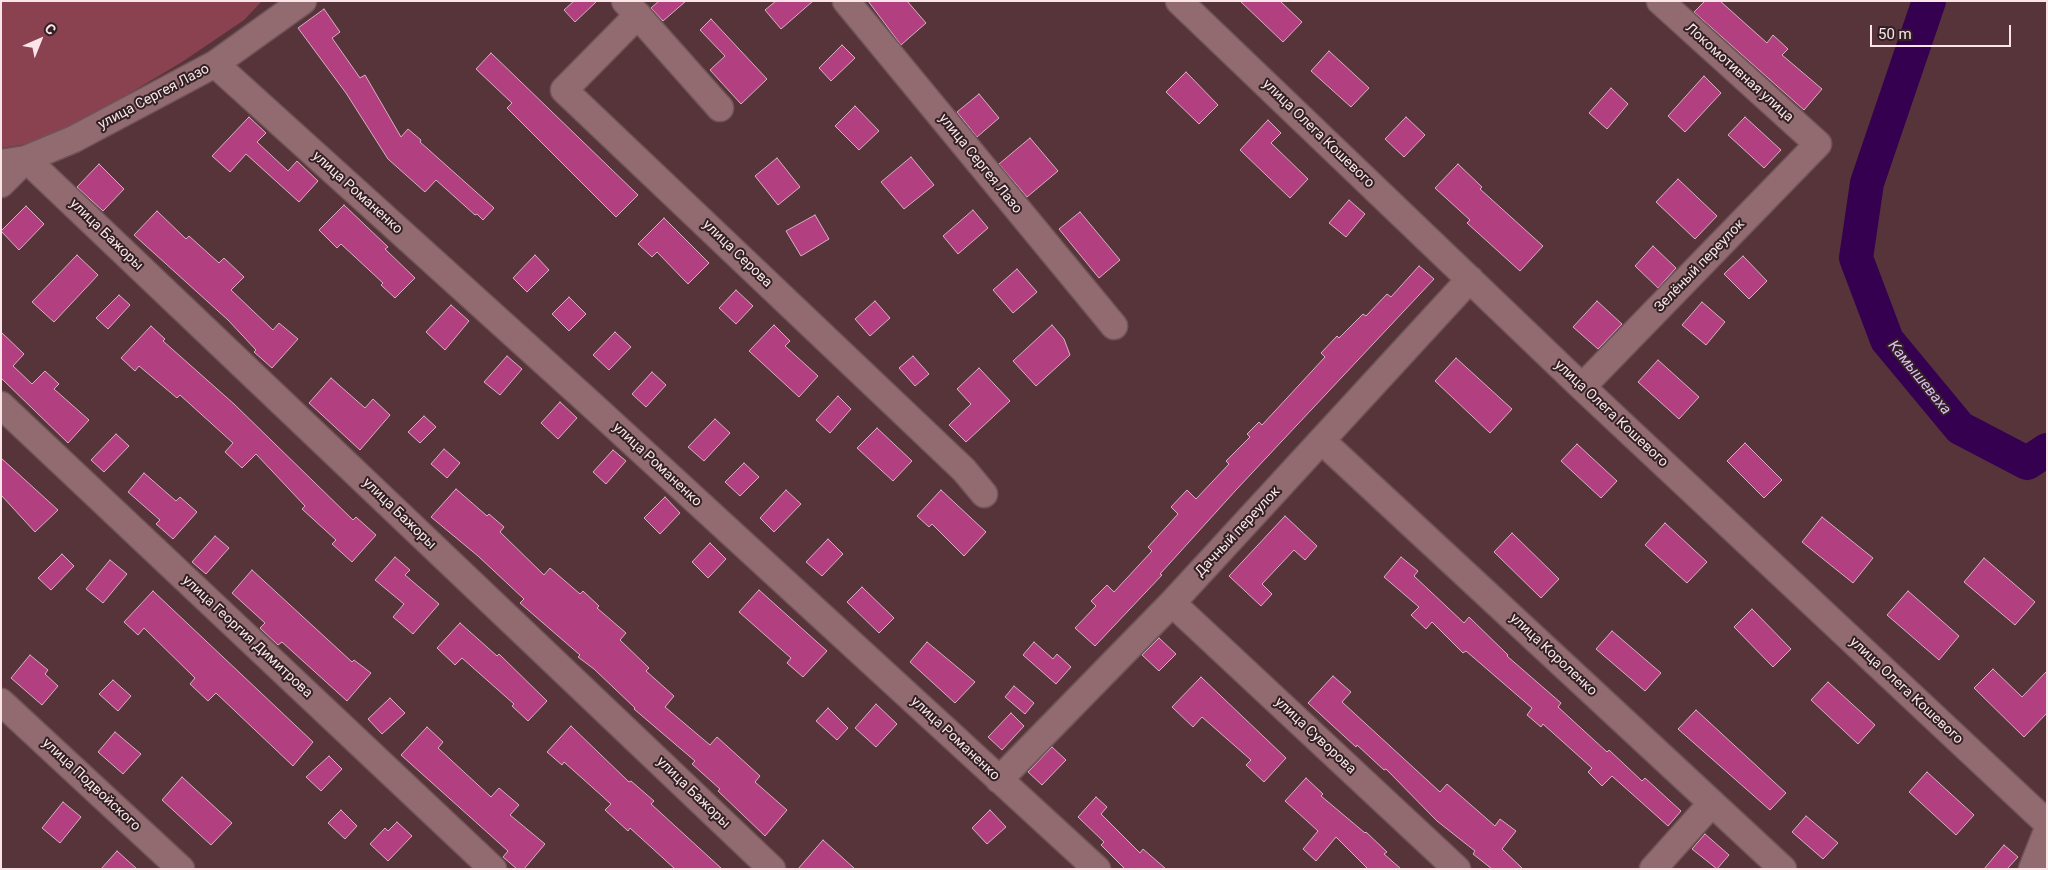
<!DOCTYPE html>
<html>
<head>
<meta charset="utf-8">
<style>
	body { margin:0 }
	#map { position:relative; width:2048px; height:870px; overflow:hidden; background:#57343a; font-family:Roboto,sans-serif }
	canvas { display:block }
	.frame { position:absolute; inset:0; border:2px solid #fce5e8; pointer-events:none }
	.north { position:absolute; left:15px; top:15px; width:50px; height:50px; -webkit-text-stroke:4px #322124; paint-order:stroke; rotate:44deg; font-size:14px; font-weight:700; line-height:20px; text-align:center; color:#fce5e8 }
	.north::after { content:''; display:block; margin:auto; width:18px; height:22px; background:#fce5e8; clip-path:polygon(50% 0,100% 100%,50% 72%,0 100%) }
	.scale { position:absolute; left:1870px; top:25px; width:141px; height:22px; box-sizing:border-box; border:2px solid #fce5e8; border-top:0; padding-left:6px; font-size:15px; line-height:18px; white-space:nowrap; color:#fce5e8; -webkit-text-stroke:4px #322124; paint-order:stroke }
</style>
</head>
<body>
<div id="map">
<canvas width="2048" height="870"></canvas>
<div class="frame"></div>
<div class="north">С</div>
<div class="scale">50 m</div>
</div>
<script>
const ctx = document.querySelector('canvas').getContext('2d');
ctx.lineJoin = 'round';
function fill(path, color) { ctx.fillStyle = color; ctx.fill(path, 'evenodd'); }
const poly = rows => new Path2D(rows.map(r => 'M' + r).join(''));
function strokePath(path, color, width, dash) { ctx.strokeStyle = color; ctx.lineWidth = width; ctx.lineCap = dash ? 'butt' : 'round'; ctx.setLineDash(dash || []); ctx.stroke(path); }
function label(font, color, halo, rows, align = 'center') {
  ctx.font = font + ' Roboto,sans-serif'; ctx.lineWidth = 4; ctx.setLineDash([]); ctx.textBaseline = 'middle'; ctx.strokeStyle = halo; ctx.fillStyle = color; for (const [text, x, y, turn = 0] of rows) {
    ctx.save(); ctx.translate(x, y); ctx.rotate((+turn || 0) * Math.PI / 180); ctx.textAlign = isNaN(turn) ? turn : align; if (halo) ctx.strokeText(text, 0, 0); ctx.fillText(text, 0, 0); ctx.restore();
  }
}
const green = poly([
	[1,1,262,1,244,20,182,62,73,127,27,144,1,148]
]);
const river = poly([
	[1929,1,1867,183,1856,258,1887,340,1960,428,2027,463,2047,450]
]);
const building = poly([
	[574,1,597,1,575,22,564,10,574,1],
	[659,1,686,1,663,21,651,8,659,1],
	[776,1,813,1,781,29,765,10,776,1],
	[868,1,907,1,926,23,901,45,868,1],
	[1240,1,1280,1,1302,22,1283,42,1240,1],
	[1705,1,1720,1,1767,43,1773,35,1788,49,1782,55,1822,89,1804,110,1694,12,1705,1],
	[324,9,340,32,332,38,360,78,365,75,401,137,408,129,421,140,420,142,494,208,483,220,477,214,475,215,436,180,425,192,388,159,346,93,298,28,324,9],
	[711,19,767,79,741,104,710,70,725,56,700,30,711,19],
	[842,45,855,58,831,81,819,68,842,45],
	[1329,51,1369,88,1351,107,1311,71,1329,51],
	[491,53,638,195,616,217,507,108,512,103,476,69,491,53],
	[1186,72,1218,105,1199,124,1166,92,1186,72],
	[1704,76,1721,93,1685,132,1668,116,1704,76],
	[1611,88,1628,104,1607,129,1589,113,1611,88],
	[979,94,999,118,977,137,957,112,979,94],
	[855,106,879,131,859,150,835,126,855,106],
	[249,117,266,133,257,142,288,171,297,161,318,181,299,202,246,154,230,172,212,156,249,117],
	[1406,117,1425,135,1404,157,1385,139,1406,117],
	[1745,117,1781,150,1764,168,1728,135,1745,117],
	[1268,120,1281,133,1271,143,1308,179,1290,198,1240,150,1268,120],
	[1030,138,1058,171,1027,197,999,164,1030,138],
	[911,157,934,185,904,209,881,182,911,157],
	[777,158,800,187,778,205,755,176,777,158],
	[99,164,124,189,103,211,77,187,99,164],
	[1458,164,1482,187,1480,189,1543,246,1520,271,1467,223,1470,220,1435,188,1458,164],
	[1678,179,1717,216,1695,239,1656,202,1678,179],
	[1349,200,1365,214,1346,237,1329,223,1349,200],
	[344,205,388,247,385,249,415,278,395,298,381,285,383,283,341,244,337,248,319,230,344,205],
	[26,206,44,224,19,250,1,231,26,206],
	[973,210,988,228,958,254,943,236,973,210],
	[157,211,186,239,189,236,219,263,224,258,244,277,231,290,273,330,279,323,298,339,272,368,254,352,256,350,228,320,134,235,157,211],
	[1080,212,1120,260,1099,278,1059,229,1080,212],
	[815,215,829,239,801,256,786,231,815,215],
	[664,218,709,263,688,284,657,252,652,257,638,244,664,218],
	[1653,246,1676,268,1658,288,1635,266,1653,246],
	[77,255,98,275,54,322,32,302,77,255],
	[535,255,549,270,527,292,513,278,535,255],
	[1743,256,1767,281,1749,299,1724,274,1743,256],
	[1419,266,1434,279,1236,490,1160,574,1162,575,1095,646,1075,628,1096,606,1091,601,1107,585,1114,592,1152,551,1148,547,1178,514,1171,507,1187,490,1196,499,1229,464,1226,461,1250,437,1247,434,1259,422,1262,425,1325,357,1321,353,1337,336,1339,338,1363,314,1366,316,1387,294,1391,297,1419,266],
	[1017,269,1037,292,1013,313,993,290,1017,269],
	[736,290,753,306,736,324,719,308,736,290],
	[119,295,130,305,108,329,96,318,119,295],
	[569,297,586,314,569,331,552,314,569,297],
	[875,301,890,318,870,336,855,319,875,301],
	[1597,301,1622,324,1598,349,1573,327,1597,301],
	[1702,302,1725,322,1706,345,1682,325,1702,302],
	[451,305,469,321,445,350,426,332,451,305],
	[774,325,790,341,785,346,818,376,799,397,749,351,774,325],
	[1052,325,1064,339,1070,355,1036,386,1013,361,1052,325],
	[151,326,165,339,163,341,234,404,353,520,356,517,376,535,352,562,332,544,336,540,302,509,305,506,256,454,242,468,225,452,233,443,180,395,177,398,139,366,135,371,121,358,151,326],
	[1,332,24,354,13,366,32,384,45,371,59,384,54,389,89,420,68,443,1,378,1,332],
	[615,332,631,347,609,370,593,355,615,332],
	[507,356,522,369,500,395,484,382,507,356],
	[913,356,929,374,915,386,899,368,913,356],
	[1456,358,1512,409,1490,433,1435,381,1456,358],
	[1658,360,1699,397,1679,419,1638,382,1658,360],
	[979,368,1010,401,966,442,949,425,971,404,957,389,979,368],
	[652,372,666,385,646,407,632,394,652,372],
	[331,378,365,408,373,399,390,415,360,450,309,403,331,378],
	[838,396,851,409,830,433,816,420,838,396],
	[560,402,577,418,558,439,541,423,560,402],
	[424,416,436,427,420,443,408,432,424,416],
	[715,419,730,433,704,461,688,447,715,419],
	[877,428,912,461,893,481,857,448,877,428],
	[116,434,129,446,104,472,91,460,116,434],
	[1745,443,1782,480,1764,498,1727,461,1745,443],
	[1577,444,1617,481,1601,498,1561,461,1577,444],
	[444,449,460,463,447,478,431,464,444,449],
	[613,450,626,461,606,484,593,472,613,450],
	[1,458,58,510,35,532,1,495,1,458],
	[744,463,759,477,740,496,725,482,744,463],
	[144,473,176,501,180,497,197,512,173,539,156,524,160,520,128,492,144,473],
	[456,489,487,516,489,514,504,527,500,532,544,575,550,568,580,594,583,591,599,606,597,608,626,633,620,640,649,668,646,671,674,696,665,707,710,745,717,737,760,776,755,782,787,810,765,836,718,791,720,789,692,764,695,761,634,709,635,708,594,669,578,657,580,655,520,603,524,599,478,556,431,517,456,489],
	[786,490,801,504,774,532,760,518,786,490],
	[941,490,986,532,964,556,932,524,929,527,917,516,941,490],
	[665,497,680,513,660,534,644,518,665,497],
	[1285,516,1317,546,1305,560,1294,550,1262,584,1272,594,1261,606,1229,576,1285,516],
	[1822,517,1873,558,1853,583,1802,542,1822,517],
	[1665,523,1707,562,1687,583,1645,545,1665,523],
	[1512,533,1559,579,1541,598,1494,552,1512,533],
	[215,536,229,548,206,574,192,562,215,536],
	[828,539,843,554,822,576,806,562,828,539],
	[710,543,726,559,708,578,692,562,710,543],
	[62,554,74,566,51,590,38,578,62,554],
	[395,557,410,570,405,575,439,604,413,634,393,617,404,604,375,580,395,557],
	[1401,557,1418,571,1414,576,1464,623,1469,617,1508,655,1507,656,1561,703,1558,707,1607,752,1609,750,1642,781,1645,778,1681,811,1668,826,1612,776,1602,786,1588,772,1592,768,1543,724,1541,727,1527,715,1532,708,1466,651,1463,653,1432,622,1426,629,1411,615,1419,607,1384,577,1401,557],
	[1984,558,2035,602,2015,625,1964,582,1984,558],
	[110,560,127,574,103,603,86,589,110,560],
	[252,570,352,662,354,660,371,673,347,701,282,642,278,645,260,628,265,623,232,593,252,570],
	[862,587,894,618,879,633,847,602,862,587],
	[759,590,827,651,803,677,787,663,791,658,739,612,759,590],
	[153,591,313,742,293,766,216,693,208,701,190,684,195,678,144,628,138,635,124,622,153,591],
	[1908,591,1959,636,1939,660,1887,615,1908,591],
	[1752,609,1791,649,1773,667,1734,627,1752,609],
	[460,623,497,656,499,654,547,701,528,721,512,706,514,704,462,658,455,665,437,648,460,623],
	[1612,631,1661,673,1645,691,1596,649,1612,631],
	[1159,638,1176,654,1159,671,1142,655,1159,638],
	[927,642,975,682,955,703,910,662,927,642],
	[1034,642,1053,659,1057,654,1071,667,1056,684,1023,655,1034,642],
	[30,655,48,670,45,674,58,686,42,705,11,678,30,655],
	[1993,669,2022,697,2047,671,2047,713,2024,737,1974,688,1993,669],
	[1333,676,1351,692,1342,702,1440,792,1447,784,1495,826,1500,819,1516,831,1502,849,1523,869,1492,869,1473,854,1475,851,1437,821,1386,769,1384,770,1357,745,1356,747,1308,703,1333,676],
	[1201,677,1286,758,1264,782,1246,765,1251,760,1202,717,1193,727,1172,707,1201,677],
	[113,680,131,696,118,711,99,694,113,680],
	[1828,682,1875,725,1858,744,1811,700,1828,682],
	[1014,686,1034,703,1025,714,1005,697,1014,686],
	[390,698,405,713,382,734,368,719,390,698],
	[876,704,897,724,876,747,855,728,876,704],
	[828,708,848,728,837,740,816,721,828,708],
	[1696,710,1786,793,1770,810,1678,729,1696,710],
	[1011,713,1024,726,1002,750,988,737,1011,713],
	[571,726,629,782,631,781,654,801,651,804,722,869,675,869,630,828,628,831,605,810,611,804,564,762,562,765,547,752,571,726],
	[427,727,443,742,438,748,491,797,499,788,519,805,510,815,545,844,524,869,517,869,503,857,508,851,401,755,427,727],
	[115,732,141,754,123,774,98,752,115,732],
	[1052,747,1066,760,1042,785,1028,772,1052,747],
	[329,756,342,769,321,791,306,777,329,756],
	[1927,772,1974,815,1956,835,1909,792,1927,772],
	[182,777,232,823,211,845,162,800,182,777],
	[1306,778,1323,794,1321,796,1365,833,1366,832,1387,852,1384,854,1401,869,1368,869,1336,837,1316,861,1303,849,1318,831,1285,801,1306,778],
	[1096,797,1107,807,1101,814,1140,853,1143,849,1166,869,1125,869,1101,845,1104,842,1078,817,1096,797],
	[63,802,81,817,60,843,42,828,63,802],
	[341,810,357,826,345,839,328,823,341,810],
	[990,810,1006,827,987,844,972,828,990,810],
	[1806,816,1838,843,1823,859,1792,832,1806,816],
	[397,822,412,836,388,861,370,844,385,828,388,831,397,822],
	[1705,834,1729,855,1717,869,1692,849,1705,834],
	[823,840,855,869,798,869,823,840],
	[2004,845,2018,857,2007,869,1984,869,2004,845],
	[117,851,137,869,101,869,117,851]
]);
const minor = poly([
	[625,1,720,108],
	[846,1,1114,326],
	[1179,1,1582,387,2047,823],
	[638,15,564,90,964,470,984,494],
	[215,64,593,406,1097,869],
	[1,163,26,159,772,869],
	[1,184,26,159,74,139,215,64,303,1],
	[1582,387,1818,144,1660,1],
	[1,405,493,869],
	[1322,441,1783,869],
	[1172,603,1457,869],
	[1,702,181,869],
	[999,780,1172,603,1470,279],
	[1653,869,1712,803],
	[2032,869,2047,831]
]);
const streetNames = [
	["Локомотивная улица",1739,73,42],
	["улица Сергея Лазо",154,97,-28],
	["улица Олега Кошевого",1318,134,44],
	["улица Сергея Лазо",980,164,51],
	["улица Романенко",357,193,42],
	["улица Бажоры",106,235,44],
	["улица Серова",737,254,44],
	["Зелёный переулок",1700,266,-46],
	["улица Олега Кошевого",1611,414,43],
	["улица Романенко",657,465,43],
	["улица Бажоры",399,514,44],
	["Дачный переулок",1238,532,-47],
	["улица Георгия Димитрова",247,637,43],
	["улица Короленко",1553,655,43],
	["улица Олега Кошевого",1906,691,43],
	["улица Суворова",1315,736,43],
	["улица Романенко",955,739,43],
	["улица Подвойского",91,785,43],
	["улица Бажоры",693,793,44]
];
const waterNames = [
	["Камышеваха",1919,378,51]
];
fill(green, '#8a4250');
strokePath(river, '#360051', 34);
fill(building, '#b23f80');
strokePath(building, '#d6b0c1', 1);
strokePath(minor, '#715459', 29);
strokePath(minor, '#926b71', 26);
label('14px', '#fce5e8', '#322124', streetNames);
label('italic 15px', '#ddc0f5', '#322124', waterNames);
</script>
</body>
</html>
